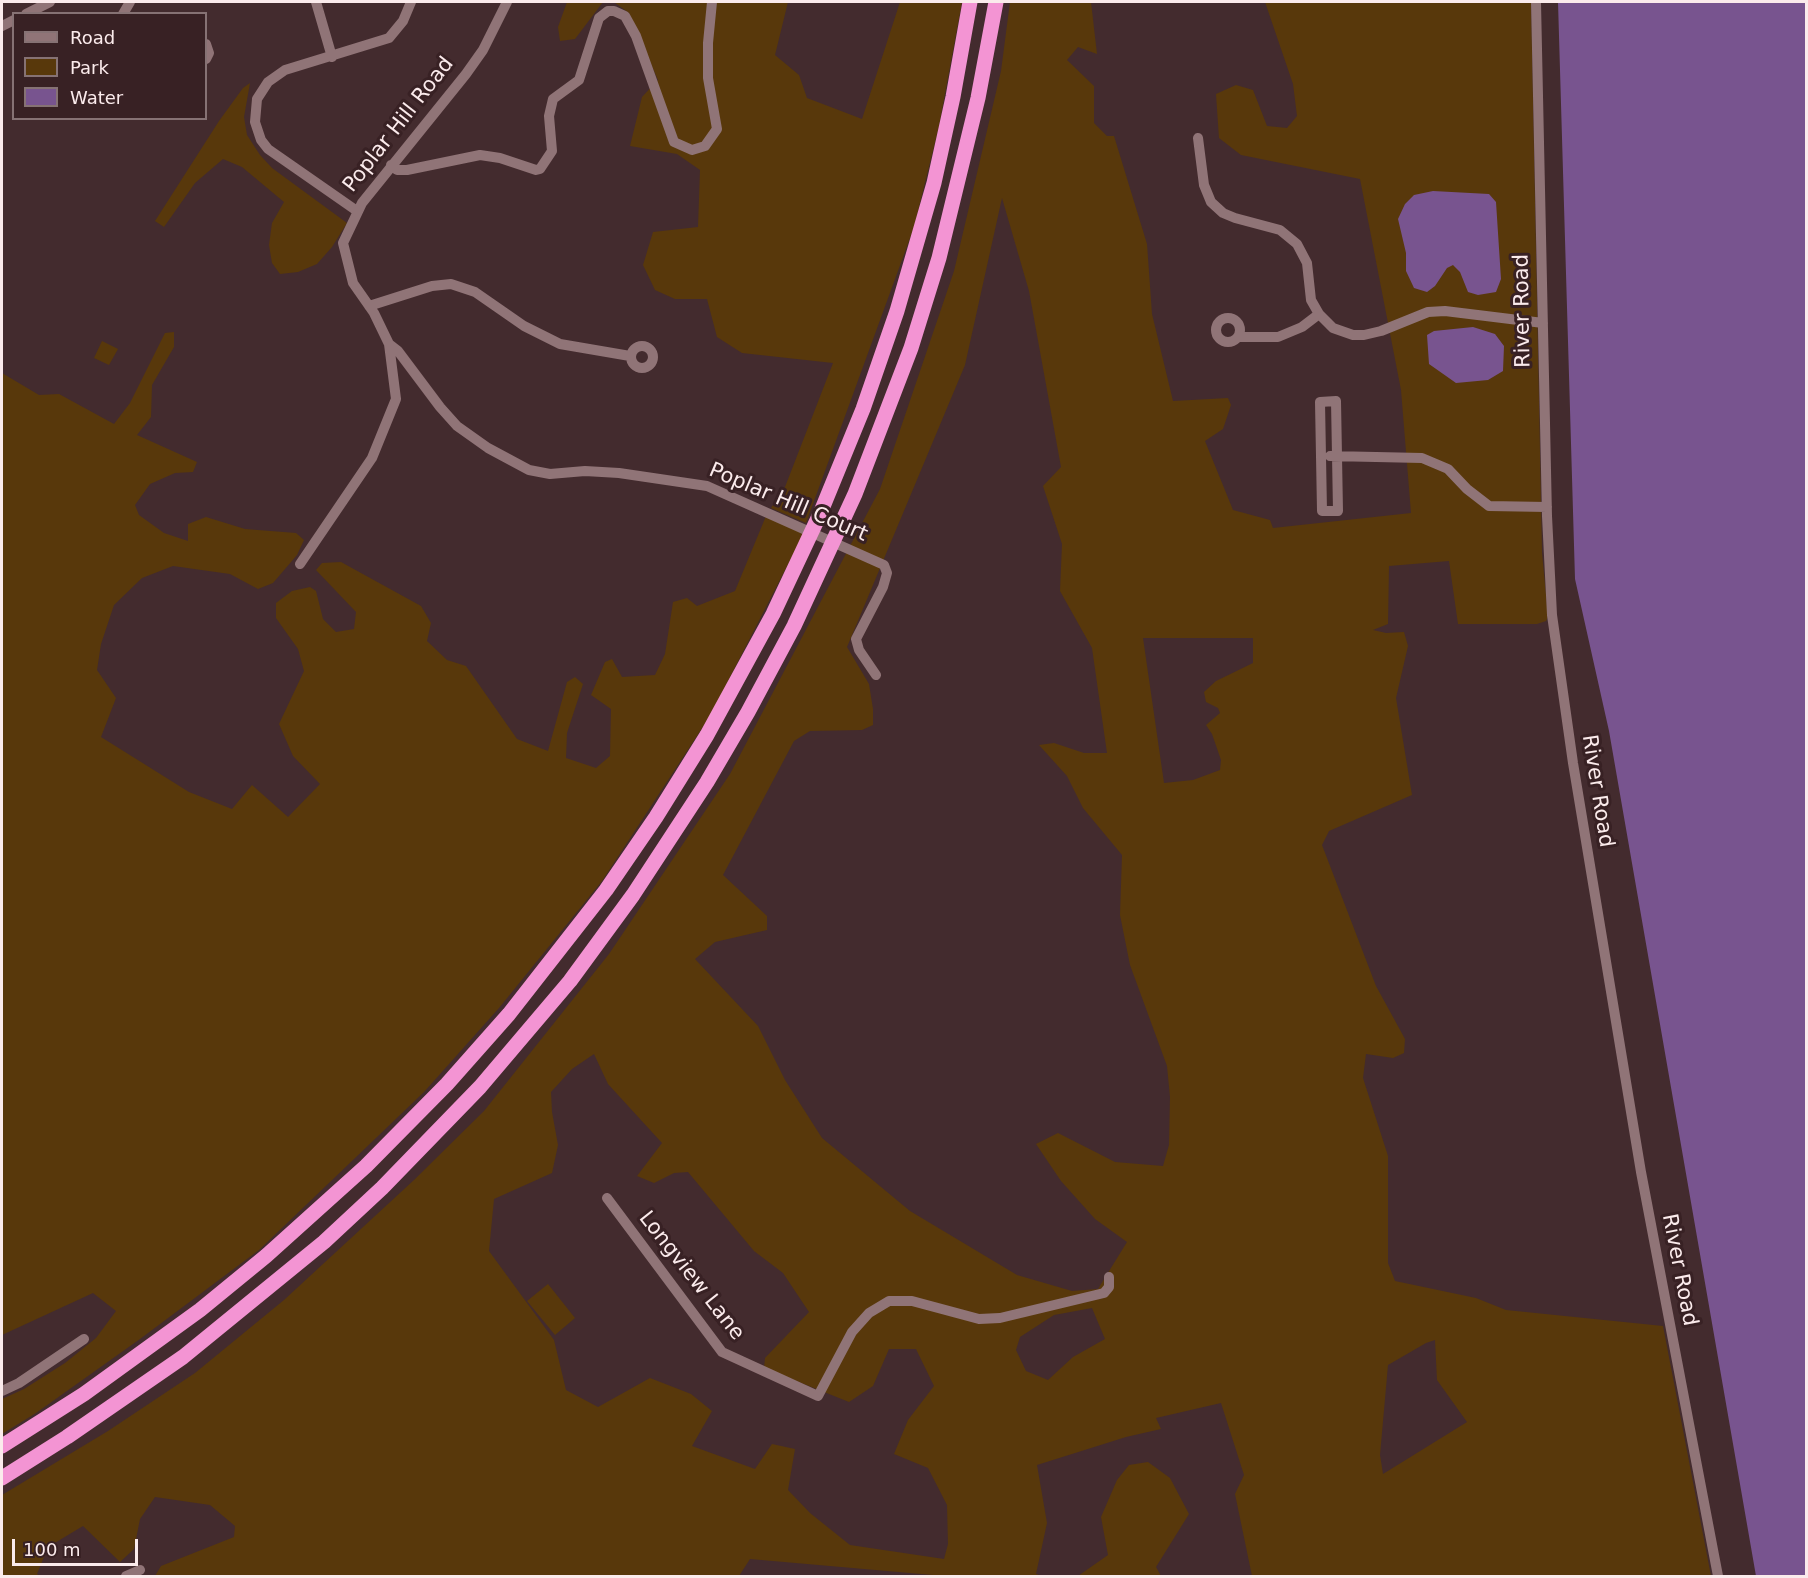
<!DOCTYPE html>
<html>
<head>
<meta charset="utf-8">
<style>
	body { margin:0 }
	#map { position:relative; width:1808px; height:1578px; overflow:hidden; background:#432b2e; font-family:"DejaVu Sans",sans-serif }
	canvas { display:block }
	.frame { position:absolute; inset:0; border:3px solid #fbebec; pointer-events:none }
	.legend { position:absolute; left:12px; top:12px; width:195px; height:108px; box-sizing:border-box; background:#382124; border:2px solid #867274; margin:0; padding:8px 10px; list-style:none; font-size:18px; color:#fbebec }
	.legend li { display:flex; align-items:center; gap:12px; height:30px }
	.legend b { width:30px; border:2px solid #867274 }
	.scale { position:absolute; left:12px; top:1539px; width:126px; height:27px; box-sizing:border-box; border:3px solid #fbebec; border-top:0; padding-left:8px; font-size:18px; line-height:21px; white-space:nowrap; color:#fbebec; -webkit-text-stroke:4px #382124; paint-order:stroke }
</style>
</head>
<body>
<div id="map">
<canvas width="1808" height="1578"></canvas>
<div class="frame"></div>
<ul class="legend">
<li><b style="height:8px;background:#907477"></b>Road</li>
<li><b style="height:16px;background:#58380b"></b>Park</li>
<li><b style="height:16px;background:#78548f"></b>Water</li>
</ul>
<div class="scale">100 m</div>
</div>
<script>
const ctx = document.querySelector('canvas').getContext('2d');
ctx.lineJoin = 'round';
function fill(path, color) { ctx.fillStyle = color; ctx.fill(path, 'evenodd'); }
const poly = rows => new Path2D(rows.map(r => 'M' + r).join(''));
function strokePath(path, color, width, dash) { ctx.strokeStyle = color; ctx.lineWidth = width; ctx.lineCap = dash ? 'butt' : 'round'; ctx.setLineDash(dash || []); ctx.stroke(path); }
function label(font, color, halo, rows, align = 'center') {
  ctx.font = font + ' "DejaVu Sans",sans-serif'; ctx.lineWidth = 6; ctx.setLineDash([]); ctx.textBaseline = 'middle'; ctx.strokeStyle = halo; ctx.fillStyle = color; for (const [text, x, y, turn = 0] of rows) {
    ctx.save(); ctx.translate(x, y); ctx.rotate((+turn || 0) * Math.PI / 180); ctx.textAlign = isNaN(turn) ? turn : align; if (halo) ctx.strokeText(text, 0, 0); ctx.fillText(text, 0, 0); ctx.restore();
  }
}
const green = poly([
	[567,2,603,2,575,39,560,41,558,27],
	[614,2,788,2,775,55,799,75,807,98,862,119,900,2,962,2,939,126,914,227,806,523,771,508,785,487,833,363,742,353,717,337,707,299,675,299,655,290,643,265,653,232,698,227,700,170,677,154,630,146,642,97,658,80,629,13],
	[1010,2,1091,2,1097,54,1078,47,1067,60,1094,86,1094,123,1107,136,1114,136,1147,244,1152,314,1173,401,1228,398,1231,405,1223,429,1205,441,1233,510,1270,520,1273,528,1411,513,1401,390,1360,179,1241,155,1219,138,1216,94,1236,85,1253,90,1267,126,1287,128,1297,116,1293,84,1265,2,1531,2,1542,553,1548,617,1546,621,1537,624,1458,624,1449,561,1389,566,1388,624,1373,630,1386,633,1404,632,1408,646,1396,698,1412,795,1329,831,1322,845,1376,986,1405,1039,1404,1053,1393,1058,1366,1054,1363,1078,1388,1156,1388,1263,1395,1281,1476,1298,1506,1310,1663,1326,1711,1576,1252,1576,1235,1494,1244,1475,1221,1403,1156,1418,1161,1429,1126,1437,1037,1465,1047,1523,1036,1574,1042,1576,944,1576,750,1559,739,1576,155,1576,161,1566,234,1537,235,1526,210,1505,155,1497,140,1519,134,1549,120,1562,83,1526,48,1547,37,1574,40,1576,2,1576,2,1495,108,1431,195,1373,284,1300,414,1180,484,1111,609,954,730,774,880,489,954,271,1001,71],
	[1002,198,1029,291,1061,467,1043,486,1062,544,1060,591,1092,648,1107,753,1084,753,1054,743,1039,745,1067,776,1083,808,1122,855,1120,915,1130,965,1167,1066,1170,1097,1169,1145,1163,1166,1115,1162,1058,1133,1036,1144,1061,1181,1095,1219,1127,1242,1098,1289,1072,1291,1017,1275,910,1211,822,1138,785,1080,758,1026,695,959,715,942,767,930,767,916,723,875,794,741,810,731,862,730,873,725,873,709,869,684,847,647,965,365],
	[1143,638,1253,638,1253,663,1216,681,1204,692,1206,702,1218,708,1220,713,1206,725,1212,734,1221,760,1220,770,1193,780,1164,783],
	[594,1054,608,1084,662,1143,637,1176,654,1183,674,1173,688,1172,754,1251,783,1273,809,1312,765,1358,764,1368,849,1402,873,1386,889,1349,916,1349,934,1386,908,1420,894,1454,928,1468,947,1505,948,1544,944,1559,850,1545,810,1513,788,1490,795,1449,772,1444,755,1469,692,1446,712,1411,691,1394,650,1378,598,1407,566,1390,554,1340,489,1251,494,1199,552,1173,558,1145,552,1112,551,1092,572,1069],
	[1092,1308,1105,1339,1073,1357,1048,1380,1026,1371,1016,1350,1020,1337,1054,1315],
	[1435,1340,1437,1380,1467,1422,1383,1474,1380,1455,1388,1365,1426,1343],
	[250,83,244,117,247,135,260,155,272,168,347,223,332,247,317,264,298,272,280,274,272,263,269,245,272,223,284,202,242,167,223,159,195,183,164,227,155,221,219,121,243,88],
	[174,332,174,347,152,385,151,417,137,435,197,462,193,472,175,473,150,484,135,505,139,515,164,533,188,541,188,524,206,517,245,529,296,533,304,540,297,555,273,583,258,589,230,574,173,566,142,578,114,605,101,644,97,670,116,698,101,737,189,792,232,809,252,785,288,817,320,784,293,756,279,724,304,671,298,649,276,618,276,603,292,591,310,587,316,591,323,619,336,632,354,629,356,612,316,570,322,563,341,562,421,606,431,623,427,641,447,660,466,666,517,739,548,751,567,682,575,677,583,684,567,733,566,758,596,768,610,756,611,709,591,695,605,662,612,659,622,677,655,675,665,654,673,602,687,598,697,606,735,591,766,516,804,533,710,716,602,881,499,1008,424,1092,259,1250,140,1339,36,1413,2,1434,2,1399,24,1389,65,1363,96,1338,116,1311,93,1293,2,1335,2,373,39,395,59,394,114,424,130,403,165,333],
	[102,341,118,349,109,365,94,358],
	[548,1284,575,1318,555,1335,527,1301],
	[1148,1462,1170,1478,1189,1514,1156,1567,1161,1576,1078,1576,1108,1555,1101,1517,1117,1480,1129,1465]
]);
const water = poly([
	[1558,2,1806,2,1806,1576,1756,1576,1609,731,1575,579],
	[1433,191,1489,194,1496,202,1501,279,1496,292,1478,295,1468,292,1460,272,1453,265,1447,268,1435,286,1427,292,1414,288,1406,271,1406,253,1398,219,1405,204,1414,195],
	[1473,327,1495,334,1504,346,1503,371,1488,380,1456,383,1429,364,1427,335,1434,331]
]);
const minor = poly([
	[316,2,332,57],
	[1536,2,1547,516,1552,615,1573,763,1641,1172,1718,1576],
	[26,14,50,2],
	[123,14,130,2],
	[2,26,14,20],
	[206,44,209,53,206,59],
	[1198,138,1204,185,1211,202,1223,213,1235,218,1280,230,1297,244,1307,263,1311,300,1319,314,1333,328,1353,335,1364,335,1381,331,1428,312,1445,311,1543,323],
	[391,165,397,170,407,170,480,155,500,158,536,170,540,169,552,151,549,116,553,99,579,80,599,18,608,11,614,11,625,16,636,36,674,142,692,150,705,146,717,129,708,78,708,43,712,2],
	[357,211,268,149,261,140,255,122,257,99,268,82,285,70,389,38,403,21,411,2],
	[369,306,432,286,451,284,475,292,524,326,560,344,630,356],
	'1216 330a12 12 0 1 1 24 0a12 12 0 1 1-24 0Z',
	[1239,337,1278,337,1302,327,1319,314],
	[389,344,398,351,440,407,457,426,488,448,529,470,550,474,585,471,619,473,707,486,884,565,887,573,883,587,856,639,859,650,876,675],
	'631 357a11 11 0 1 1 22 0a11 11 0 1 1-22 0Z',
	[1336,401,1338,511,1322,511,1320,402,1336,401],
	[1330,456,1422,458,1448,469,1467,489,1489,506,1547,507],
	[300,564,372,458,396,399,389,344,374,313,353,283,343,243,362,203,466,74,483,50,507,2],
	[607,1198,722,1352,818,1396,852,1332,869,1313,889,1301,912,1301,979,1319,1000,1318,1104,1293,1109,1287,1109,1277],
	[2,1391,19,1383,84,1339],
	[126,1576,140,1570]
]);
const highway = poly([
	[2,1446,84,1394,200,1310,266,1256,366,1166,447,1084,509,1014,606,890,656,817,707,735,773,614,820,514,863,409,897,311,934,183,953,97,970,2],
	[2,1478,67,1437,183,1357,324,1242,382,1188,480,1087,570,981,633,895,707,782,748,712,794,626,855,494,911,348,939,258,978,98,996,2]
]);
const streetNames = [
	["Poplar Hill Road",399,125,-52],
	["River Road",1523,311,-91],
	["Poplar Hill Court",788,503,23],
	["River Road",1597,791,81],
	["River Road",1679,1270,79],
	["Longview Lane",691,1276,52]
];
fill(green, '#58380b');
fill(water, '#78548f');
strokePath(minor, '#907477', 10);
strokePath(highway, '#f394d3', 15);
label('21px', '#fbebec', '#382124', streetNames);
</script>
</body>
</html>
